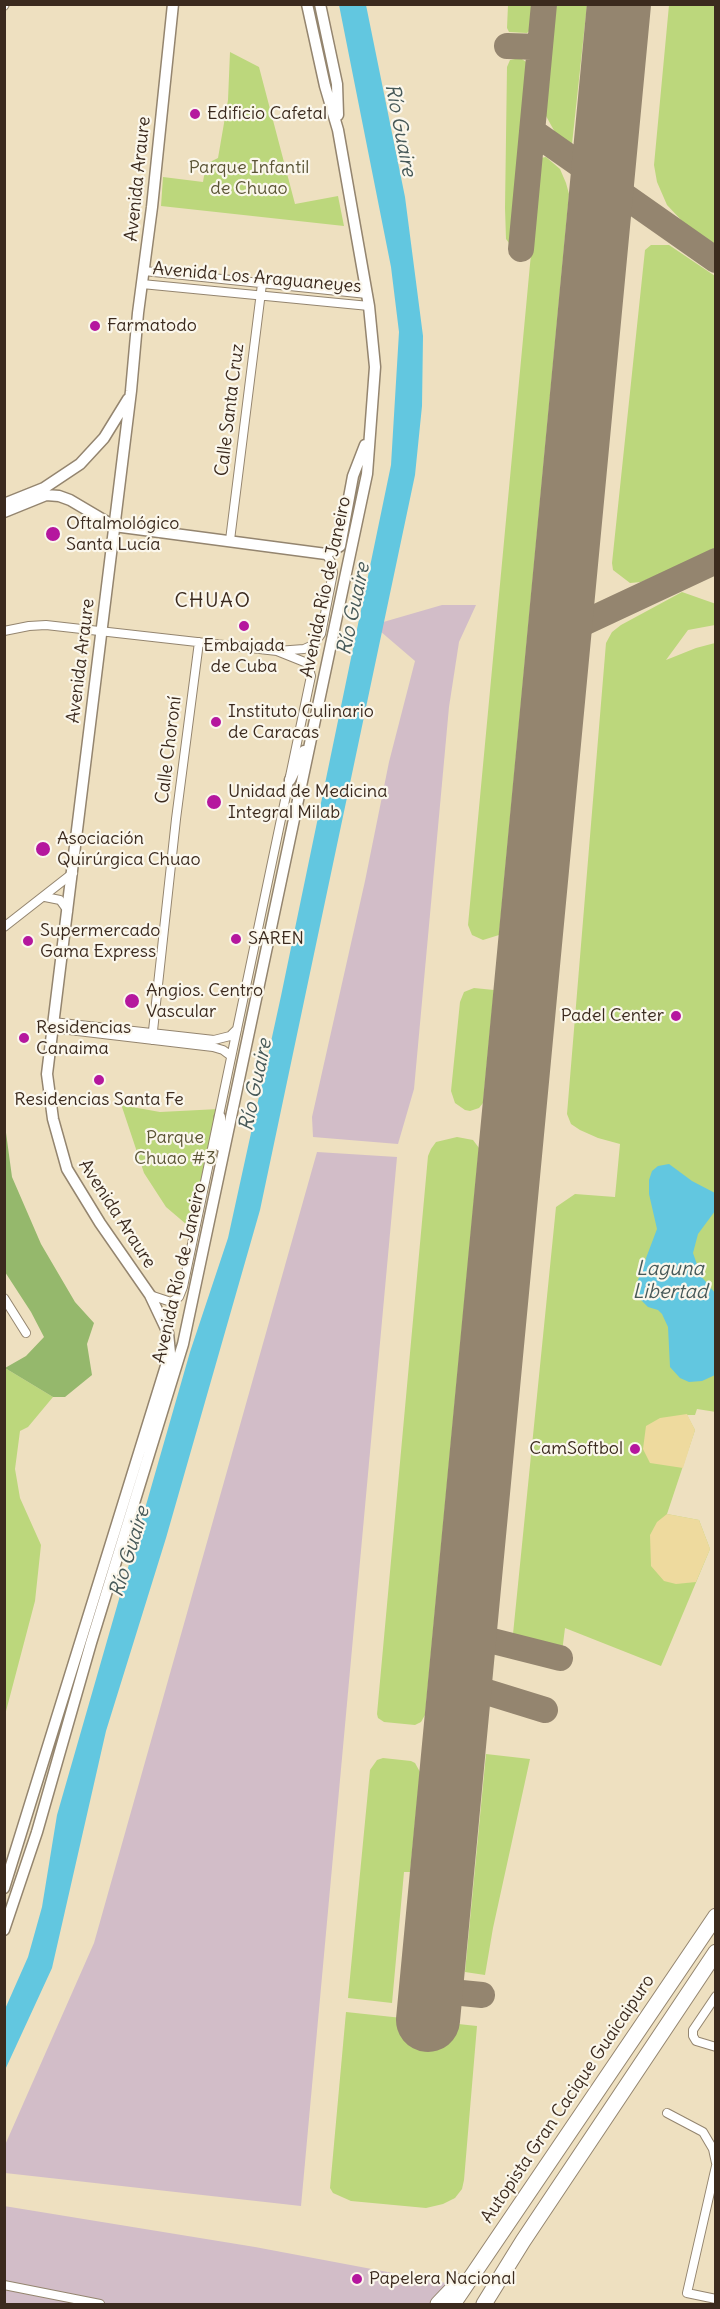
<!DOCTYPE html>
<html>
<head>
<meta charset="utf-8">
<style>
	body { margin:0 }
	#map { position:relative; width:720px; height:2309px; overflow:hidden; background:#eee0c0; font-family:Delius,sans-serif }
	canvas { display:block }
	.frame { position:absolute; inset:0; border:6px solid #3b2a1e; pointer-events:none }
</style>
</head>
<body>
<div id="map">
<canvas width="720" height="2309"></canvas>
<div class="frame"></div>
</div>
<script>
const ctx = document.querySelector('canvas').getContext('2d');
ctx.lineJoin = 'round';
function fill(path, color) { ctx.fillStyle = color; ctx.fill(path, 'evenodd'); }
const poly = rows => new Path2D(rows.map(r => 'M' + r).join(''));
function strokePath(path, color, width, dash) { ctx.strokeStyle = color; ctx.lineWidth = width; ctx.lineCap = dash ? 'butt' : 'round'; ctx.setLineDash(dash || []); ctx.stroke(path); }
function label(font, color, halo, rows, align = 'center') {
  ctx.font = font + ' Delius,sans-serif'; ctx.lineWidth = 4.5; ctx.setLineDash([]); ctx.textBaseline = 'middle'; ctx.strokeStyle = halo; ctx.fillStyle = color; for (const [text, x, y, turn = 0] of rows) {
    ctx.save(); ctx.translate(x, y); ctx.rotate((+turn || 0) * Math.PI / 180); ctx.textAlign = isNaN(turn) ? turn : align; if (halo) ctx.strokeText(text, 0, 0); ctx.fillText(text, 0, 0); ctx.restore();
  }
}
const industrial = poly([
	[442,605,476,605,459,642,449,707,414,1089,398,1144,313,1137,312,1117,365,881,389,762,415,661,373,625],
	[317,1152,397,1157,301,2206,5,2173,5,2145,94,1943],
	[4,2206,255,2247,446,2283,431,2304,5,2304]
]);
const green = poly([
	[508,5,535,5,533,27,527,33,509,32,507,28],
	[554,5,587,5,572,144,556,134,546,116,545,98],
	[669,5,715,5,715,245,684,223,667,205,657,182,654,165],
	[230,52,259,67,295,204,338,196,344,226,161,206,163,177,203,182,206,164,218,158,228,100],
	[520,58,528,63,529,67,512,239,509,243,506,239,505,208,507,67,510,60],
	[546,157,560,169,566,183,569,194,499,935,483,940,472,935,468,925,540,158],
	[651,245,669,245,715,276,715,548,653,577,641,582,630,583,613,570,612,563,645,250],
	[682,592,716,604,715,625,688,630,666,660,696,648,715,643,716,1412,697,1409,695,1415,687,1415,695,1430,667,1514,699,1520,710,1549,661,1666,565,1628,562,1652,513,1634,556,1207,575,1194,615,1197,620,1144,598,1138,580,1130,571,1124,567,1114,606,643,612,632,621,625],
	[474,988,494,990,483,1103,479,1108,470,1111,465,1110,455,1103,451,1091,460,1002,464,992],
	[120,1101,132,1107,160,1112,219,1109,193,1230,166,1207,144,1173],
	[457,1137,473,1140,479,1148,425,1715,421,1722,415,1725,384,1722,378,1718,377,1714,428,1156,431,1149,436,1142],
	[5,1368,53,1397,28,1427,20,1431,15,1469,20,1498,41,1545,35,1601,5,1715],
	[486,1754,530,1759,493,1928,485,1975,465,1972],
	[383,1758,411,1761,415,1763,420,1772,410,1872,404,1872,392,2003,348,1998,370,1770,377,1760],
	[346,2012,477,2026,464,2180,462,2189,455,2198,443,2204,426,2208,351,2201,333,2193,330,2188]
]);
const forest = poly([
	[4,1118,12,1177,41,1244,75,1302,94,1323,87,1344,92,1375,65,1397,53,1397,5,1368,26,1356,44,1337,31,1312,5,1272]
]);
const sand = poly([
	[687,1414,695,1430,683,1468,650,1463,643,1449,646,1426,660,1418],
	[667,1514,699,1520,710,1549,696,1582,676,1584,664,1581,651,1566,650,1535,657,1522]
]);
const water = poly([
	[339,5,366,5,405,197,423,336,422,406,415,475,260,1210,166,1538,106,1731,52,1968,5,2070,5,2009,28,1957,42,1907,57,1815,190,1352,228,1238,281,996,391,465,399,332,391,267],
	[669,1164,692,1181,715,1193,715,1211,698,1234,693,1253,701,1276,715,1293,715,1375,702,1381,689,1382,680,1378,670,1367,668,1327,662,1314,658,1310,648,1307,637,1296,636,1286,640,1274,657,1229,649,1194,649,1180,652,1171,658,1166]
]);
const taxiway = poly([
	[507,46,540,47],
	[532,131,716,260],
	[521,249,544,4],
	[560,634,716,561],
	[465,1634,560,1658],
	[461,1684,545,1710],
	[431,1990,482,1995]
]);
const runway = poly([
	[428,2020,619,4]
]);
const minor = poly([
	[4,6,5,4],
	[144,271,367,294],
	[142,284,369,306],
	[230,540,262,284],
	[4,631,29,626,46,625,277,651,304,649,313,645,321,634,333,573,331,562,326,554],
	[45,897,60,900,68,911],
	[4,927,73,873],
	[53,1022,214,1040,230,1036,237,1029],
	[52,1028,213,1047,223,1050,231,1056],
	[152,1040,176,819,199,642],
	[150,1295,171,1302,179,1297,183,1287,311,676,307,663,277,651],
	[4,1298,26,1333],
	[716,1996,693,2030,693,2036,696,2041,716,2047],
	[667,2113,703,2132,713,2149,716,2163],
	[716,2166,687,2293,716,2299],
	[4,2285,100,2304]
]);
const tertiary = poly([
	[320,4,337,84,338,115],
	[4,504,44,488,80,464,104,438,128,399],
	[4,512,46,495,59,496,70,500,114,526,326,554,340,546,353,476,365,445],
	[290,780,304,751],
	[220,1146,220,1117],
	[4,1888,170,1353,168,1333,150,1295,100,1223,67,1169,53,1119,47,1074,131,391,138,313,152,207,173,4],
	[4,1930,37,1832,91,1643,183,1344,367,474,375,367,369,306,338,130,325,86,307,4]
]);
const motorway = poly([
	[438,2304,459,2282],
	[453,2304,716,1916],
	[484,2304,523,2241,716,1952]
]);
const markers = [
	[195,114,6,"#b5179e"],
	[95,326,6,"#b5179e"],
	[53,534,8,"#b5179e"],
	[244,626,6,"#b5179e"],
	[216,722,6,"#b5179e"],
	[214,802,8,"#b5179e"],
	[43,849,8,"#b5179e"],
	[236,939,6,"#b5179e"],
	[28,941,6,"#b5179e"],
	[132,1001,8,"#b5179e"],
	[676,1016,6,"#b5179e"],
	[24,1038,6,"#b5179e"],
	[99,1080,6,"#b5179e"],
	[635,1449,6,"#b5179e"],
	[357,2279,6,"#b5179e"]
];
const poiNames = [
	["Edificio Cafetal",207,114],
	["Farmatodo",107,326],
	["Oftalmológico",66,524],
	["Santa Lucía",66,545],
	["Embajada",244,646,"center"],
	["de Cuba",244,667,"center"],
	["Instituto Culinario",228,712],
	["de Caracas",228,733],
	["Unidad de Medicina",228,792],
	["Integral Milab",228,813],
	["Asociación",57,839],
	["Quirúrgica Chuao",57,860],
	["Supermercado",40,931],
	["Gama Express",40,952],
	["SAREN",248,939],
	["Angios. Centro",146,991],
	["Vascular",146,1012],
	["Padel Center",664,1016,"right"],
	["Residencias",36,1028],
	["Canaima",36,1049],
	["Residencias Santa Fe",99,1100,"center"],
	["CamSoftbol",623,1449,"right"],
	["Papelera Nacional",369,2279]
];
const parkNames = [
	["Parque Infantil",249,168],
	["de Chuao",249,189],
	["Parque",175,1138],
	["Chuao #3",175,1159]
];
const streetNames = [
	["Avenida Araure",138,179,-84],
	["Avenida Los Araguaneyes",257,278,5],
	["Calle Santa Cruz",230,410,-83],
	["Avenida Río de Janeiro",326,587,-78],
	["Avenida Araure",81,661,-83],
	["Calle Choroní",169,750,-83],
	["Avenida Araure",117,1214,57],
	["Avenida Río de Janeiro",180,1273,-77],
	["Autopista Gran Cacique Guaicaipuro",568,2099,-56]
];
const waterNames = [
	["Río Guaire",400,130,79],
	["Río Guaire",354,609,-78],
	["Río Guaire",256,1085,-78],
	["Laguna",670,1269],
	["Libertad",670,1292],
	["Río Guaire",130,1552,-73]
];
const neighbourhoodNames = [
	["CHUAO",213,601]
];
fill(industrial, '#d2bdc8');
fill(green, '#bcd77c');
fill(forest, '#95b86c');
fill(sand, '#eeda9e');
fill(water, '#62c7e0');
strokePath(taxiway, '#94856f', 26);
strokePath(runway, '#94856f', 64);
strokePath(minor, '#94856f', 10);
strokePath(tertiary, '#94856f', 13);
strokePath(motorway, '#94856f', 17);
strokePath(minor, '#fff', 8);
strokePath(tertiary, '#fff', 10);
strokePath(motorway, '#fff', 15);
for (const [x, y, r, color] of markers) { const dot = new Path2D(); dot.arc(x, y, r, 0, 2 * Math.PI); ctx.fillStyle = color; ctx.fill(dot); strokePath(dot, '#fbf7ec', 2); }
label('18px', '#3b2a1e', '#fbf7ec', poiNames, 'left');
label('18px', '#5b5536', '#fbf7ec', parkNames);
label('18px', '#3b2a1e', '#fbf7ec', streetNames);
label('italic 20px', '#475958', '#fbf7ec', waterNames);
ctx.letterSpacing = '1.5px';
label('20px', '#3b2a1e', '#fbf7ec', neighbourhoodNames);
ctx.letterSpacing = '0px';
</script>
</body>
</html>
